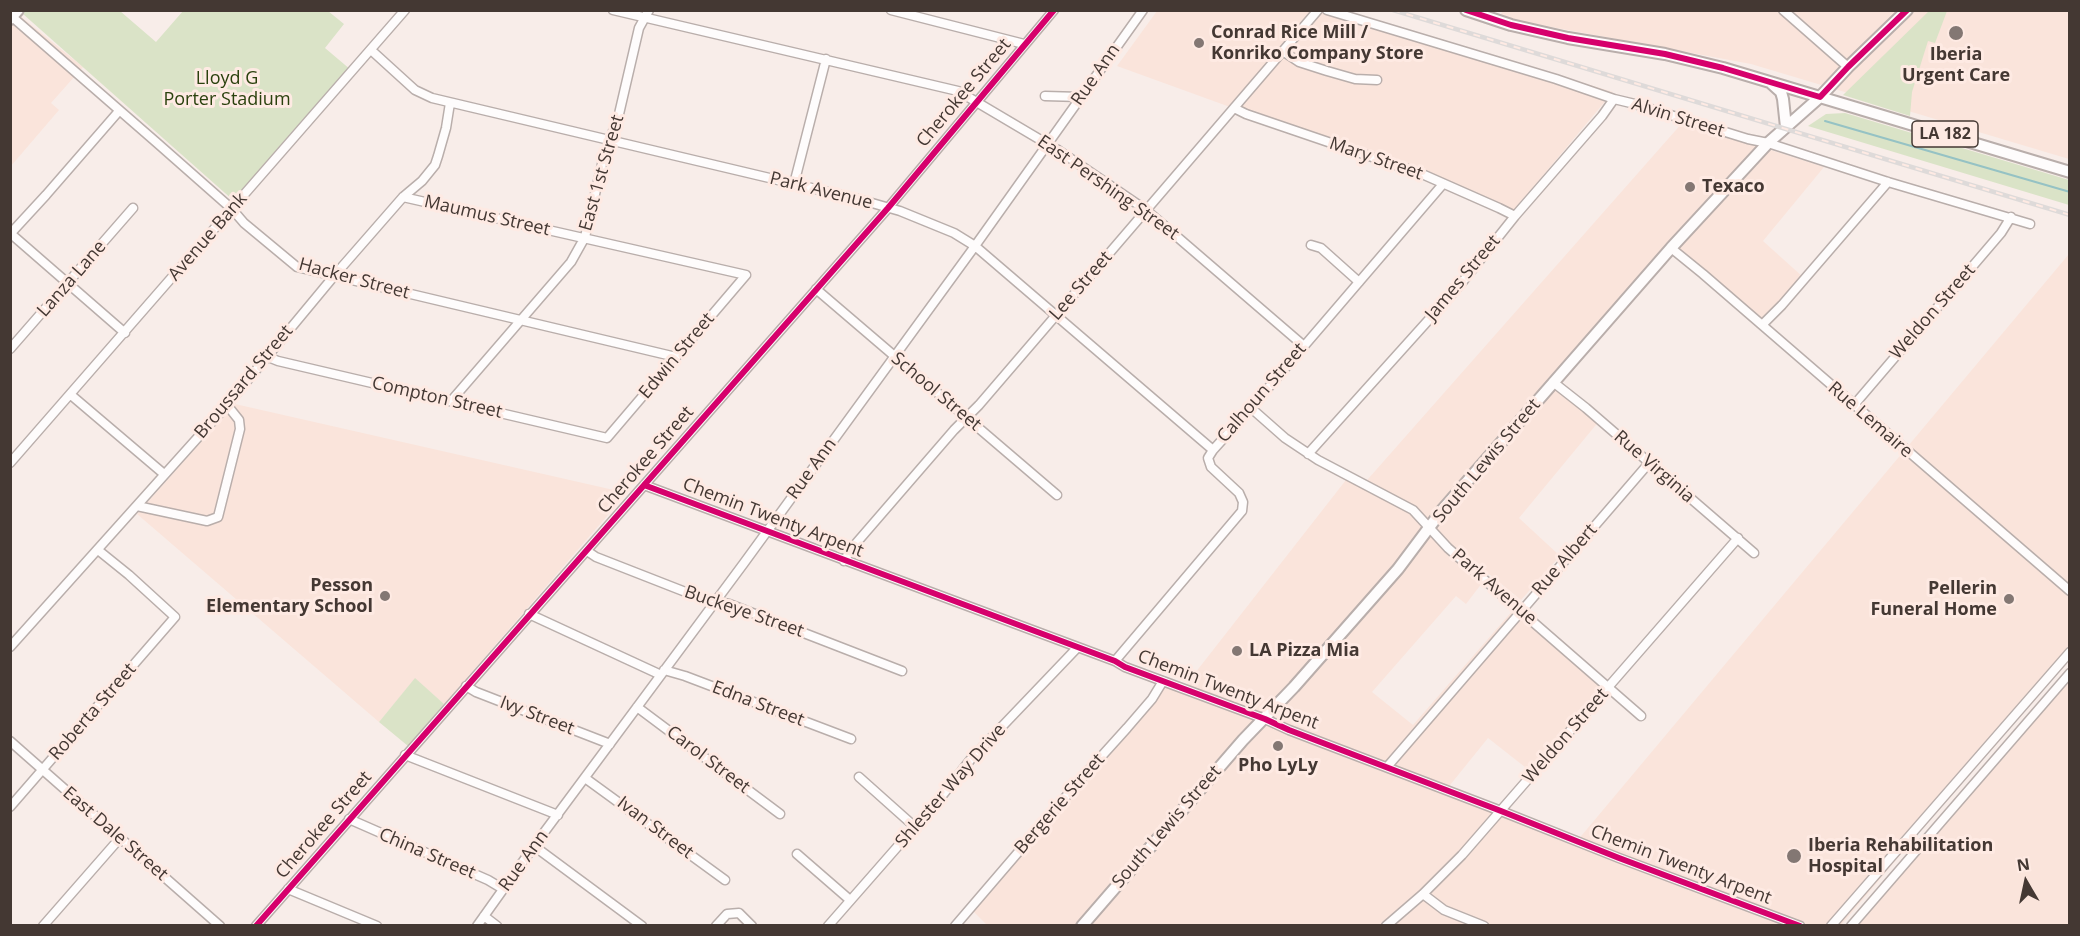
<!DOCTYPE html>
<html>
<head>
<meta charset="utf-8">
<style>
	body { margin:0 }
	#map { position:relative; width:2080px; height:936px; overflow:hidden; background:#f8ede9; font-family:"Open Sans",sans-serif }
	canvas { display:block }
	.frame { position:absolute; inset:0; border:12px solid #443833; pointer-events:none }
	.north { position:absolute; left:1996px; top:852px; width:60px; height:60px; -webkit-text-stroke:4px #feeae3; paint-order:stroke; rotate:351deg; font-size:16px; font-weight:700; line-height:24px; text-align:center; color:#443833 }
	.north::after { content:''; display:block; margin:auto; width:21px; height:27px; background:#443833; clip-path:polygon(50% 0,100% 100%,50% 72%,0 100%) }
</style>
</head>
<body>
<div id="map">
<canvas width="2080" height="936"></canvas>
<div class="frame"></div>
<div class="north">N</div>
</div>
<script>
const ctx = document.querySelector('canvas').getContext('2d');
ctx.lineJoin = 'round';
function fill(path, color) { ctx.fillStyle = color; ctx.fill(path, 'evenodd'); }
const poly = rows => new Path2D(rows.map(r => 'M' + r).join(''));
function strokePath(path, color, width, dash) { ctx.strokeStyle = color; ctx.lineWidth = width; ctx.lineCap = dash ? 'butt' : 'round'; ctx.setLineDash(dash || []); ctx.stroke(path); }
function label(font, color, halo, rows, align = 'center') {
  ctx.font = font + ' "Open Sans",sans-serif'; ctx.lineWidth = 6; ctx.setLineDash([]); ctx.textBaseline = 'middle'; ctx.strokeStyle = halo; ctx.fillStyle = color; for (const [text, x, y, turn = 0] of rows) {
    ctx.save(); ctx.translate(x, y); ctx.rotate((+turn || 0) * Math.PI / 180); ctx.textAlign = isNaN(turn) ? turn : align; if (halo) ctx.strokeText(text, 0, 0); ctx.fillText(text, 0, 0); ctx.restore();
  }
}
const built = poly([
	[1504,10,2069,11,2069,159,1751,64,1519,21,1500,15],
	[10,11,14,11,83,67,51,103,59,110,11,166],
	[1157,11,1348,11,1613,92,1514,210,1117,66],
	[1683,122,1824,167,1763,241,1803,277,1762,325,1671,249,1553,382,1600,420,1519,518,1560,556,1521,600,1489,574,1466,604,1456,596,1372,692,1413,725,1514,609,1609,687,1530,771,1488,738,1446,790,1577,841,2069,254,2069,656,1841,925,988,926,973,911,1165,686,1181,691,1346,480,1361,487],
	[235,404,627,493,444,704,415,679,379,722,137,514],
	[2069,672,2069,925,1849,925]
]);
const green = poly([
	[26,10,120,11,156,42,183,11,328,11,344,24,325,48,351,70,234,201,23,14],
	[1929,11,1947,11,1935,43,1928,41,1912,92,1910,116,1843,95],
	[1845,113,2069,180,2069,205,1808,126,1826,114],
	[415,678,444,704,408,746,379,722]
]);
const stream = poly([
	[1825,121,2070,192]
]);
const minor = poly([
	[613,10,958,91,1039,139,1047,146,1058,150,1146,210,1304,346],
	[891,10,1024,44],
	[1327,10,1556,79,1614,99,1635,104,1748,139,1768,143,1888,182,2030,224],
	[1783,10,1848,67],
	[10,15,156,142,232,209,244,223,297,267,676,357],
	[371,50,415,90,432,98,858,199,900,211,954,233,975,246,1213,450],
	[1284,52,1299,62,1327,71,1355,79,1377,80],
	[1045,96,1081,97],
	[1234,108,1246,114,1422,174,1499,208,1515,216],
	[119,111,46,195,11,233,10,233,125,333],
	[794,184,826,59],
	[1311,245,1321,248,1359,282],
	[1671,248,1703,274,2070,591],
	[816,289,1057,495],
	[1762,325,1782,305,1888,182],
	[10,349,133,208],
	[268,357,278,361,607,438,746,275,403,197],
	[1553,382,1586,408,1754,553],
	[71,395,164,474],
	[451,401,571,262,585,237,603,160,619,114,639,28,649,10],
	[1854,405,2001,233,2011,217],
	[1251,408,1285,438,1318,460,1413,510,1448,548,1641,716],
	[1308,454,1460,285,1515,216,1602,116,1614,99],
	[10,463,405,10],
	[644,485,1115,661,1125,667,1265,719,1289,730,1501,811,1619,858,1800,926],
	[137,506,207,521,218,517,240,429,239,420,227,405],
	[587,551,596,557,706,600,729,604,902,671],
	[844,561,852,548,954,430,979,405,1318,10],
	[529,614,661,675],
	[10,647,227,405,334,276,403,197,422,181,435,165,438,156,446,128,450,103],
	[1115,661,1242,511,1243,502,1239,493,1211,467,1208,458,1213,450,1251,408,1443,184],
	[664,670,685,676,851,739],
	[466,686,476,692,610,744],
	[637,707,780,814],
	[10,741,220,926],
	[405,755,558,815],
	[1387,767,1649,463],
	[859,777,915,827],
	[585,778,725,880],
	[10,807,175,617,129,575,98,550],
	[349,819,488,880,503,889],
	[534,846,642,926],
	[797,854,850,900],
	[288,889,377,926],
	[1423,894,1444,910,1484,926],
	[484,916,497,926],
	[43,926,120,838],
	[256,926,888,208,1054,10],
	[477,926,534,846,744,563,975,246,1143,10],
	[716,926,727,914,739,913,752,926],
	[828,926,941,797,971,759,1077,648],
	[955,926,1081,779,1127,728,1152,699,1163,681],
	[1386,926,1423,894,1462,855,1738,538],
	[1831,926,2070,652],
	[1851,926,2070,673]
]);
const major = poly([
	[1466,10,1511,25,1568,38,1665,54,1723,68,2070,172],
	[10,19,18,10],
	[1771,83,1781,92,1783,99,1786,127],
	[1082,926,1243,740,1294,687,1398,569,1443,509,1671,248,1768,143,1820,97,1848,67,1907,10]
]);
const rail = poly([
	[1393,10,2070,215]
]);
const cycleway = poly([
	[1466,10,1511,25,1568,38,1665,54,1723,68,1820,97,1848,67,1907,10],
	[644,485,1115,661,1125,667,1265,719,1289,730,1501,811,1619,858,1800,926],
	[256,926,888,208,1054,10]
]);
const markers = [
	[1956,33,8,"#837773"],
	[1199,43,6,"#837773"],
	[1690,187,6,"#837773"],
	[385,596,6,"#837773"],
	[2009,599,6,"#837773"],
	[1237,651,6,"#837773"],
	[1278,746,6,"#837773"],
	[1794,856,8,"#837773"]
];
const shields = [
	[1945,134,66]
];
const shieldNames = [
	["LA 182",1945,134]
];
const poiNames = [
	["Conrad Rice Mill /",1211,33],
	["Konriko Company Store",1211,54],
	["Iberia",1956,55,"center"],
	["Urgent Care",1956,76,"center"],
	["Texaco",1702,187],
	["Pesson",373,586,"right"],
	["Elementary School",373,607,"right"],
	["Pellerin",1997,589,"right"],
	["Funeral Home",1997,610,"right"],
	["LA Pizza Mia",1249,651],
	["Pho LyLy",1278,766,"center"],
	["Iberia Rehabilitation",1808,846],
	["Hospital",1808,867]
];
const streetNames = [
	["Rue Ann",1096,75,-55],
	["Cherokee Street",964,93,-50],
	["Alvin Street",1678,118,17],
	["Mary Street",1376,159,19],
	["East 1st Street",602,173,-74],
	["East Pershing Street",1108,188,35],
	["Park Avenue",821,191,14],
	["Maumus Street",487,216,13],
	["Avenue Bank",208,237,-49],
	["James Street",1463,278,-50],
	["Lanza Lane",72,279,-49],
	["Hacker Street",354,279,15],
	["Lee Street",1081,286,-49],
	["Weldon Street",1933,312,-49],
	["Edwin Street",677,356,-50],
	["Broussard Street",244,382,-50],
	["School Street",936,392,40],
	["Calhoun Street",1262,393,-49],
	["Compton Street",437,398,13],
	["Rue Lemaire",1870,420,41],
	["Cherokee Street",646,460,-49],
	["South Lewis Street",1487,461,-50],
	["Rue Virginia",1654,467,41],
	["Rue Ann",812,469,-54],
	["Chemin Twenty Arpent",773,518,21],
	["Rue Albert",1565,560,-49],
	["Park Avenue",1494,587,41],
	["Buckeye Street",744,612,19],
	["Chemin Twenty Arpent",1228,690,21],
	["Edna Street",758,704,21],
	["Roberta Street",93,712,-49],
	["Ivy Street",537,716,21],
	["Weldon Street",1566,736,-49],
	["Carol Street",708,760,37],
	["Shlester Way Drive",951,786,-49],
	["Bergerie Street",1060,804,-49],
	["Cherokee Street",324,825,-49],
	["South Lewis Street",1167,827,-49],
	["Ivan Street",655,828,37],
	["East Dale Street",115,834,41],
	["China Street",427,854,23],
	["Rue Ann",524,861,-54],
	["Chemin Twenty Arpent",1681,865,21]
];
const parkNames = [
	["Lloyd G",227,79],
	["Porter Stadium",227,100]
];
fill(built, '#fae4db');
fill(green, '#dae3c7');
strokePath(stream, '#95c2c4', 2);
strokePath(minor, '#b9aeab', 11);
strokePath(major, '#b9aeab', 14);
strokePath(minor, '#fefcfc', 8);
strokePath(major, '#fefcfc', 10);
strokePath(rail, '#dedad9', 4.5);
strokePath(rail, '#feeae3', 2, [7]);
strokePath(cycleway, '#d6006c', 6);
for (const [x, y, r, color] of markers) { const dot = new Path2D(); dot.arc(x, y, r, 0, 2 * Math.PI); ctx.fillStyle = color; ctx.fill(dot); strokePath(dot, '#feeae3', 2); }
for (const [x, y, w] of shields) { const box = new Path2D(); box.roundRect(x - w / 2, y - 13, w, 26, 4.5); ctx.fillStyle = '#feeae3'; ctx.fill(box); strokePath(box, '#443833', 1.5); }
label('bold 16px', '#443833', null, shieldNames);
label('bold 18px', '#443833', '#feeae3', poiNames, 'left');
label('18px', '#443833', '#feeae3', streetNames);
label('18px', '#2a410d', '#feeae3', parkNames);
</script>
</body>
</html>
